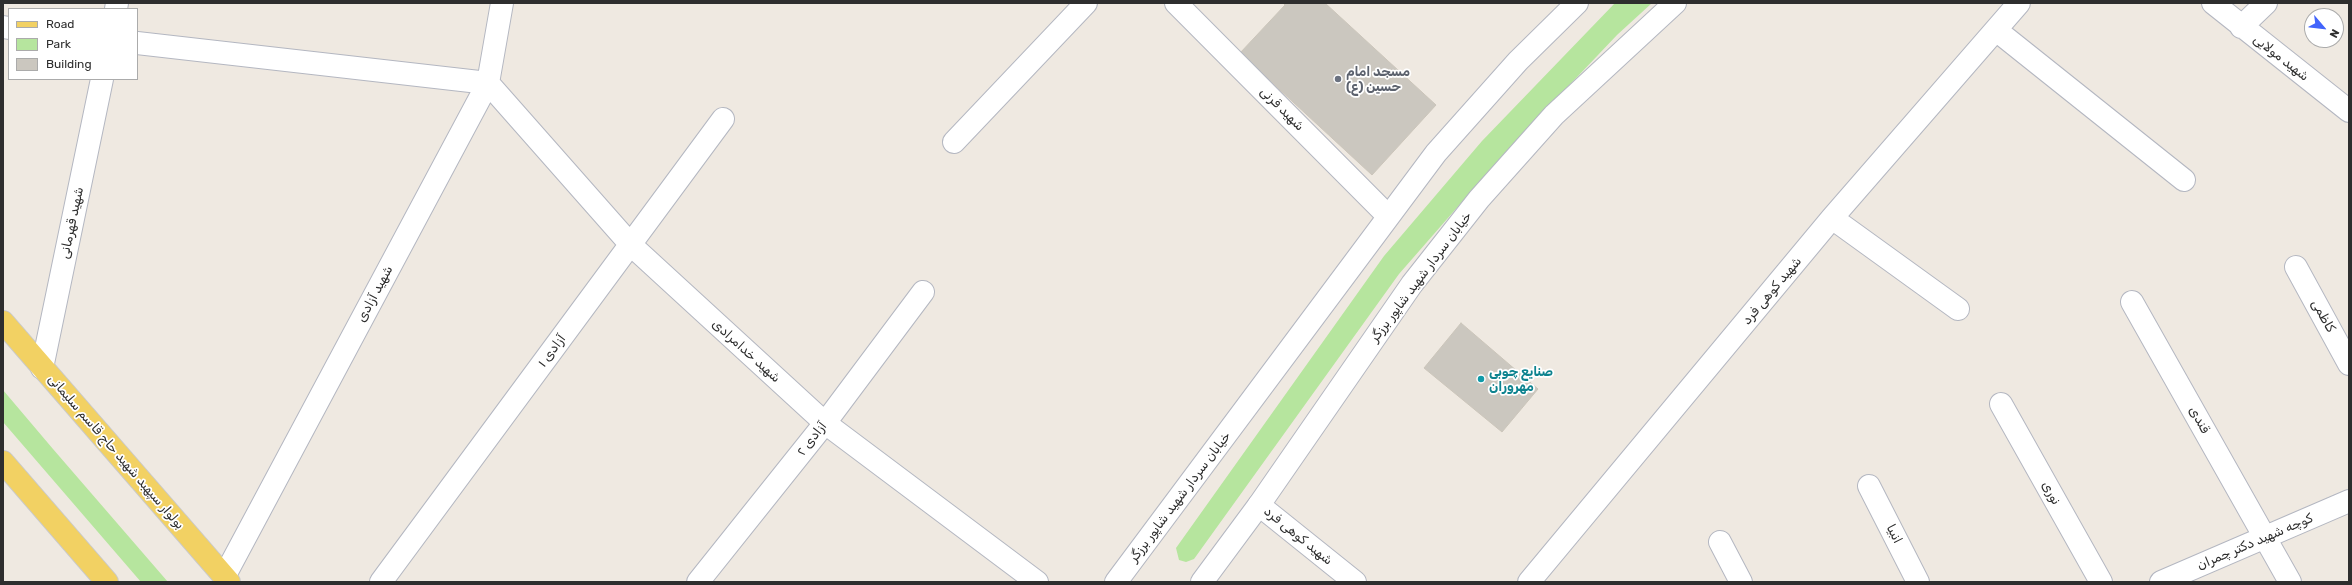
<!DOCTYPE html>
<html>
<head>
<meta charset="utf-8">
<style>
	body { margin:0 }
	#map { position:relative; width:2352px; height:585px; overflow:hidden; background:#efe9e1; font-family:Rubik,sans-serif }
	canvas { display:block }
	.frame { position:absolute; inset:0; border:4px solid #2e2e2e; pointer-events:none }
	.legend { position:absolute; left:8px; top:8px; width:130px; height:72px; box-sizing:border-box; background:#fff; border:1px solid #ababab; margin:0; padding:5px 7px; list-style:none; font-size:12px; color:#2e2e2e }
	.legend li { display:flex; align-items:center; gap:8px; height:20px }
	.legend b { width:20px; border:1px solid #ababab }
	.north { position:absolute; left:2304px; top:8px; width:40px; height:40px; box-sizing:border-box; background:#fff; border:1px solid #ababab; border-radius:50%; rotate:118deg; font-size:11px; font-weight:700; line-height:16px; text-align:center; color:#2e2e2e }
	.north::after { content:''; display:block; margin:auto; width:14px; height:18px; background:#4264fb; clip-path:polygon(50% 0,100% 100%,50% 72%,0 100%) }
</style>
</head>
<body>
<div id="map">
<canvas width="2352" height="585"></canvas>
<div class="frame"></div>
<ul class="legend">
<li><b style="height:5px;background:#f2d163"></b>Road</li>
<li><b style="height:11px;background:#b6e59e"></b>Park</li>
<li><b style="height:11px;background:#cbc7bf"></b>Building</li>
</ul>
<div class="north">N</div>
</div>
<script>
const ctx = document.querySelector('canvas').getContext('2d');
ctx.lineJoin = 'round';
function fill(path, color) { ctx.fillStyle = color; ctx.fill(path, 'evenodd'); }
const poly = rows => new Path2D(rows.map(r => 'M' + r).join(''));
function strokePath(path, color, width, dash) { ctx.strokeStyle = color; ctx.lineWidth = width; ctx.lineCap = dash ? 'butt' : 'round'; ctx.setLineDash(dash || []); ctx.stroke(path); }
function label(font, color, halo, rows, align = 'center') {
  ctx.font = font + ' Rubik,"Noto Sans Arabic",sans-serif'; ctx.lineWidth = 3.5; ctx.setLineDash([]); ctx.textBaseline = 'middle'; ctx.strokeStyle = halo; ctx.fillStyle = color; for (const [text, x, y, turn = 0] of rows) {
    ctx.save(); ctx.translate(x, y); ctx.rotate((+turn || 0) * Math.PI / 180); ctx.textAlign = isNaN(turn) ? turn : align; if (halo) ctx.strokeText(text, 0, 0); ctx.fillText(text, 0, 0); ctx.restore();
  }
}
const green = poly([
	[1615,3,1652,3,1617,35,1503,155,1399,274,1194,559,1186,562,1179,560,1176,548,1384,256,1482,141],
	[3,390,53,449,168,582,141,582,3,422]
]);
const building = poly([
	[1283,3,1325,3,1436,105,1372,175,1240,53,1285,5,1283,3],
	[1461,323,1538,389,1502,432,1424,368,1461,323]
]);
const street = poly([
	[1176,3,1388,216],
	[2213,3,2349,111],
	[116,9,117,3],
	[3,27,9,28],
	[2241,27,2266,3],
	[1996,30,2184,180],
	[137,43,488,83,631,245,825,423,1037,582],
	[954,142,1086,3],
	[1832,218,1958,309],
	[2296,267,2349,364],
	[2132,302,2290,582],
	[42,368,102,79],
	[2001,404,2101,582],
	[1869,486,1918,582],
	[1259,505,1355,582],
	[1720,542,1741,582],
	[224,577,488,83,502,3],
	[381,582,723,119],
	[698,582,825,423,923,292],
	[1529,582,1832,218,2019,3],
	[2161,582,2349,501]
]);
const secondary = poly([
	[1116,582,1436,153,1518,61,1577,3],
	[1202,582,1259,505,1412,284,1479,199,1554,115,1675,3]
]);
const primary = poly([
	[3,322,229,582],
	[3,462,107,582]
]);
const markers = [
	[1338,79,4,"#6b7280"],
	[1481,379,4,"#0f9aa8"]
];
const streetNames = [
	["شهید مولایی",2281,58,38],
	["شهید قرنی",1282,109,45],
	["شهید قهرمانی",72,223,-78],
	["خیابان سردار شهید شاپور برزگر",1421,277,-53],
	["شهید کوهی فرد",1772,291,-50],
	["شهید آزادی",375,294,-62],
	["کاظمی",2323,316,61],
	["آزادی ۱",552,351,-53],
	["شهید خدامرادی",746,351,42],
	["قندی",2199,420,61],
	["آزادی ۲",812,439,-52],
	["بولوار سپهبد شهید حاج قاسم سلیمانی",116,452,49],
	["نوری",2051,493,61],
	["خیابان سردار شهید شاپور برزگر",1180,497,-53],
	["انبیا",1894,534,63],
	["شهید کوهی فرد",1298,536,39],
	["کوچه شهید دکتر چمران",2255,542,-23]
];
const worshipNames = [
	["مسجد امام",1346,72],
	["حسین (ع)",1346,87]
];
const cultureNames = [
	["صنایع چوبی",1489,372],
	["مهروران",1489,387]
];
fill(green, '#b6e59e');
fill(building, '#cbc7bf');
strokePath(building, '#cbc5ba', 1);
strokePath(street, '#b4b7c1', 24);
strokePath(secondary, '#b4b7c1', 24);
strokePath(primary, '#c9c9c9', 24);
strokePath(street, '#fff', 22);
strokePath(secondary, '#fff', 22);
strokePath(primary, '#f2d163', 22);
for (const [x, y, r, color] of markers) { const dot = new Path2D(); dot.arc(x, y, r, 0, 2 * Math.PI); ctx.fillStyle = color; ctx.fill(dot); strokePath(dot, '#fff', 1.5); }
label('13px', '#2e2e2e', '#fff', streetNames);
label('bold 13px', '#5b616d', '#fff', worshipNames, 'left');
label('bold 13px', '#0d838f', '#fff', cultureNames, 'left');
</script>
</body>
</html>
